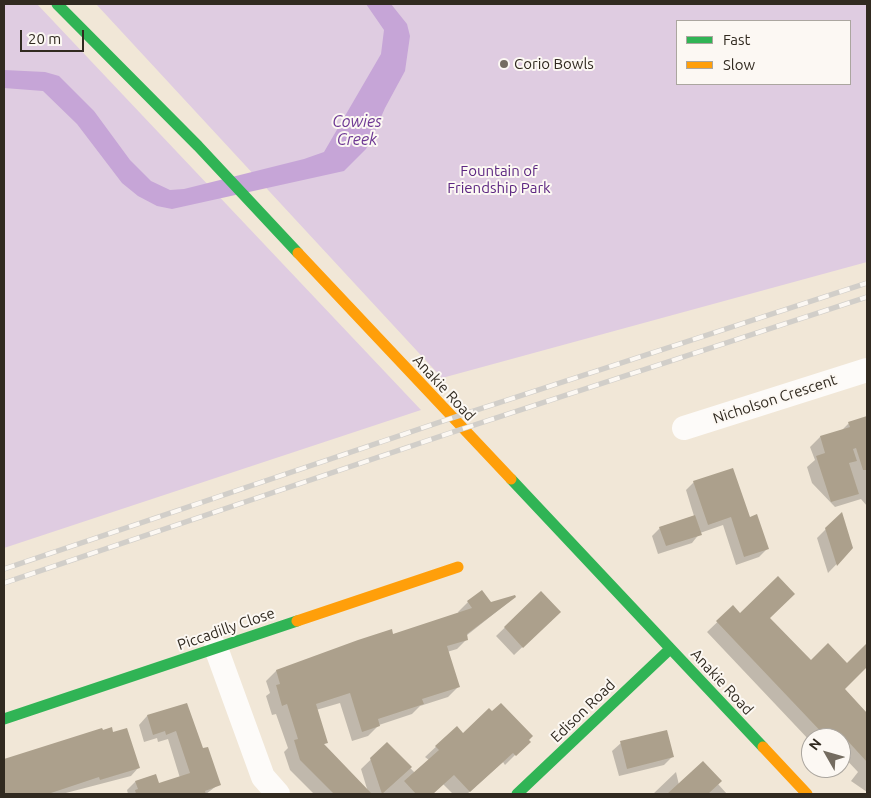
<!DOCTYPE html>
<html>
<head>
<meta charset="utf-8">
<style>
	body { margin:0 }
	#map { position:relative; width:871px; height:798px; overflow:hidden; background:#f1e7d7; font-family:Ubuntu,sans-serif }
	canvas { display:block }
	.frame { position:absolute; inset:0; border:5px solid #312a20; pointer-events:none }
	.legend { position:absolute; left:676px; top:20px; width:175px; height:65px; box-sizing:border-box; background:#fcf8f3; border:1px solid #aba69f; margin:0; padding:6px 9px; list-style:none; font-size:15px; color:#312a20 }
	.legend li { display:flex; align-items:center; gap:10px; height:25px }
	.legend b { width:25px; border:1px solid #aba69f }
	.north { position:absolute; left:801px; top:728px; width:50px; height:50px; box-sizing:border-box; background:#fcf8f3; border:1px solid #aba69f; border-radius:50%; rotate:308deg; font-size:14px; font-weight:700; line-height:20px; text-align:center; color:#312a20 }
	.north::after { content:''; display:block; margin:auto; width:18px; height:22px; background:#746c60; clip-path:polygon(50% 0,100% 100%,50% 72%,0 100%) }
	.scale { position:absolute; left:20px; top:30px; width:64px; height:22px; box-sizing:border-box; border:2px solid #312a20; border-top:0; padding-left:6px; font-size:15px; line-height:18px; white-space:nowrap; color:#312a20; -webkit-text-stroke:4px #fcf8f3; paint-order:stroke }
</style>
</head>
<body>
<div id="map">
<canvas width="871" height="798"></canvas>
<div class="frame"></div>
<ul class="legend">
<li><b style="height:6px;background:#30b455"></b>Fast</li>
<li><b style="height:6px;background:#ff9f0a"></b>Slow</li>
</ul>
<div class="north">N</div>
<div class="scale">20 m</div>
</div>
<script>
const ctx = document.querySelector('canvas').getContext('2d');
ctx.lineJoin = 'round';
function fill(path, color) { ctx.fillStyle = color; ctx.fill(path, 'evenodd'); }
const poly = rows => new Path2D(rows.map(r => 'M' + r).join(''));
function strokePath(path, color, width, dash) { ctx.strokeStyle = color; ctx.lineWidth = width; ctx.lineCap = dash ? 'butt' : 'round'; ctx.setLineDash(dash || []); ctx.stroke(path); }
function label(font, color, halo, rows, align = 'center') {
  ctx.font = font + ' Ubuntu,sans-serif'; ctx.lineWidth = 4; ctx.setLineDash([]); ctx.textBaseline = 'middle'; ctx.strokeStyle = halo; ctx.fillStyle = color; for (const [text, x, y, turn = 0] of rows) {
    ctx.save(); ctx.translate(x, y); ctx.rotate((+turn || 0) * Math.PI / 180); ctx.textAlign = isNaN(turn) ? turn : align; if (halo) ctx.strokeText(text, 0, 0); ctx.fillText(text, 0, 0); ctx.restore();
  }
}
const green = poly([
	[4,4,37,4,421,410,4,548],
	[96,4,867,4,867,262,442,378],
	[677,21,850,21,850,84,677,84]
]);
const water = poly([
	[366,4,391,4,407,24,410,36,405,71,385,108,372,138,366,149,344,171,172,209,157,206,138,196,122,183,77,124,43,91,4,88,4,70,45,72,59,76,94,111,130,160,151,181,170,190,184,189,304,159,324,152,381,54,384,30]
]);
const shadow = poly([
	[867,417,867,506,861,499,835,507,812,483,807,467,815,460,810,447,820,437,842,430,849,423],
	[694,482,749,518,767,549,759,557,736,565,723,525,700,533,692,543,658,554,652,536,660,528,694,516,686,490],
	[841,514,852,548,828,573,817,538],
	[541,593,551,620,514,655,496,636],
	[515,597,466,636,467,639,457,649,447,652,458,687,448,697,420,706,412,714,379,725,368,736,352,741,340,703,316,710,327,742,323,745,368,792,361,769,387,744,415,773,429,760,425,757,457,727,463,735,527,740,529,741,505,765,503,762,467,794,453,794,443,784,432,794,314,794,290,770,284,752,288,748,276,714,272,715,266,696,270,693,266,681,276,671,459,614,458,612,468,602,490,604],
	[733,607,740,614,769,618,811,661,847,665,867,645,867,666,843,689,867,715,867,792,851,781,858,772,841,754,841,738,811,738,811,742,707,632],
	[186,705,203,750,219,784,206,794,128,794,127,790,135,782,158,784,180,778,168,739,158,742,157,738,144,742,139,725,147,716],
	[101,729,113,734,139,767,131,776,62,794,4,794,4,760],
	[621,743,672,757,664,765,619,776,612,751],
	[676,772,679,785,718,784,727,794,653,794]
]);
const building = poly([
	[867,416,867,470,863,470,856,448,853,449,857,461,849,463,859,494,831,502,816,456,825,453,820,436,850,427,848,422],
	[733,468,750,517,757,514,769,549,744,557,731,517,708,525,693,481],
	[842,512,853,548,837,566,825,528],
	[695,515,702,535,666,546,659,527],
	[778,576,795,594,770,618,811,660,828,643,847,663,867,643,867,667,845,689,867,713,867,762,845,738,827,738,716,621,733,605,740,613],
	[482,590,491,602,515,595,516,597,467,634,468,640,447,646,460,687,422,699,424,704,378,719,380,726,362,732,350,693,316,704,328,743,324,744,372,794,334,794,300,760,294,740,298,739,287,704,282,706,276,685,280,684,276,670,358,640,392,629,393,634,472,608,467,601],
	[541,591,561,612,523,648,504,627],
	[187,703,203,748,208,747,221,785,205,791,206,794,136,794,135,790,138,789,135,781,156,774,159,783,190,773,176,731,166,735,165,731,153,735,147,715],
	[501,703,533,736,529,740,531,742,516,756,513,753,470,792,454,775,433,794,416,794,404,781,439,750,435,746,457,726,463,733,489,708,492,711],
	[112,727,113,732,127,728,140,768,100,780,99,777,48,794,4,794,4,759,102,728,103,730],
	[667,730,674,757,627,769,620,741],
	[387,742,412,767,382,794,370,758],
	[703,761,722,781,708,794,667,794]
]);
const street = poly([
	[684,428,867,370],
	[216,648,263,777,278,794]
]);
const fast = poly([
	[57,4,198,146,298,253],
	[511,479,763,747],
	[4,719,297,621],
	[517,794,670,649]
]);
const slow = poly([
	[298,253,511,479],
	[297,621,458,567],
	[763,747,807,794]
]);
const rail = poly([
	[4,569,452,418,867,283],
	[4,583,462,429,867,297]
]);
const markers = [
	[504,64,5,"#746c60"]
];
const poiNames = [
	["Corio Bowls",514,64]
];
const parkNames = [
	["Fountain of",499,171],
	["Friendship Park",499,188]
];
const streetNames = [
	["Anakie Road",444,388,47],
	["Nicholson Crescent",775,399,-18],
	["Piccadilly Close",226,629,-19],
	["Anakie Road",722,682,47],
	["Edison Road",583,711,-44]
];
const waterNames = [
	["Cowies",357,122],
	["Creek",357,140]
];
fill(green, '#dfcce1');
fill(water, '#c6a5d7');
fill(shadow, '#0003');
fill(building, '#aca08c');
strokePath(street, '#fdfbf9', 24);
strokePath(fast, '#30b455', 11);
strokePath(slow, '#ff9f0a', 11);
strokePath(rail, '#d1cec9', 5.5);
strokePath(rail, '#fcf8f3', 4, [11]);
for (const [x, y, r, color] of markers) { const dot = new Path2D(); dot.arc(x, y, r, 0, 2 * Math.PI); ctx.fillStyle = color; ctx.fill(dot); strokePath(dot, '#fcf8f3', 2); }
label('15px', '#312a20', '#fcf8f3', poiNames, 'left');
label('15px', '#5d2782', '#fcf8f3', parkNames);
label('15px', '#312a20', '#fcf8f3', streetNames);
label('italic 16px', '#6d3793', '#fcf8f3', waterNames);
</script>
</body>
</html>
